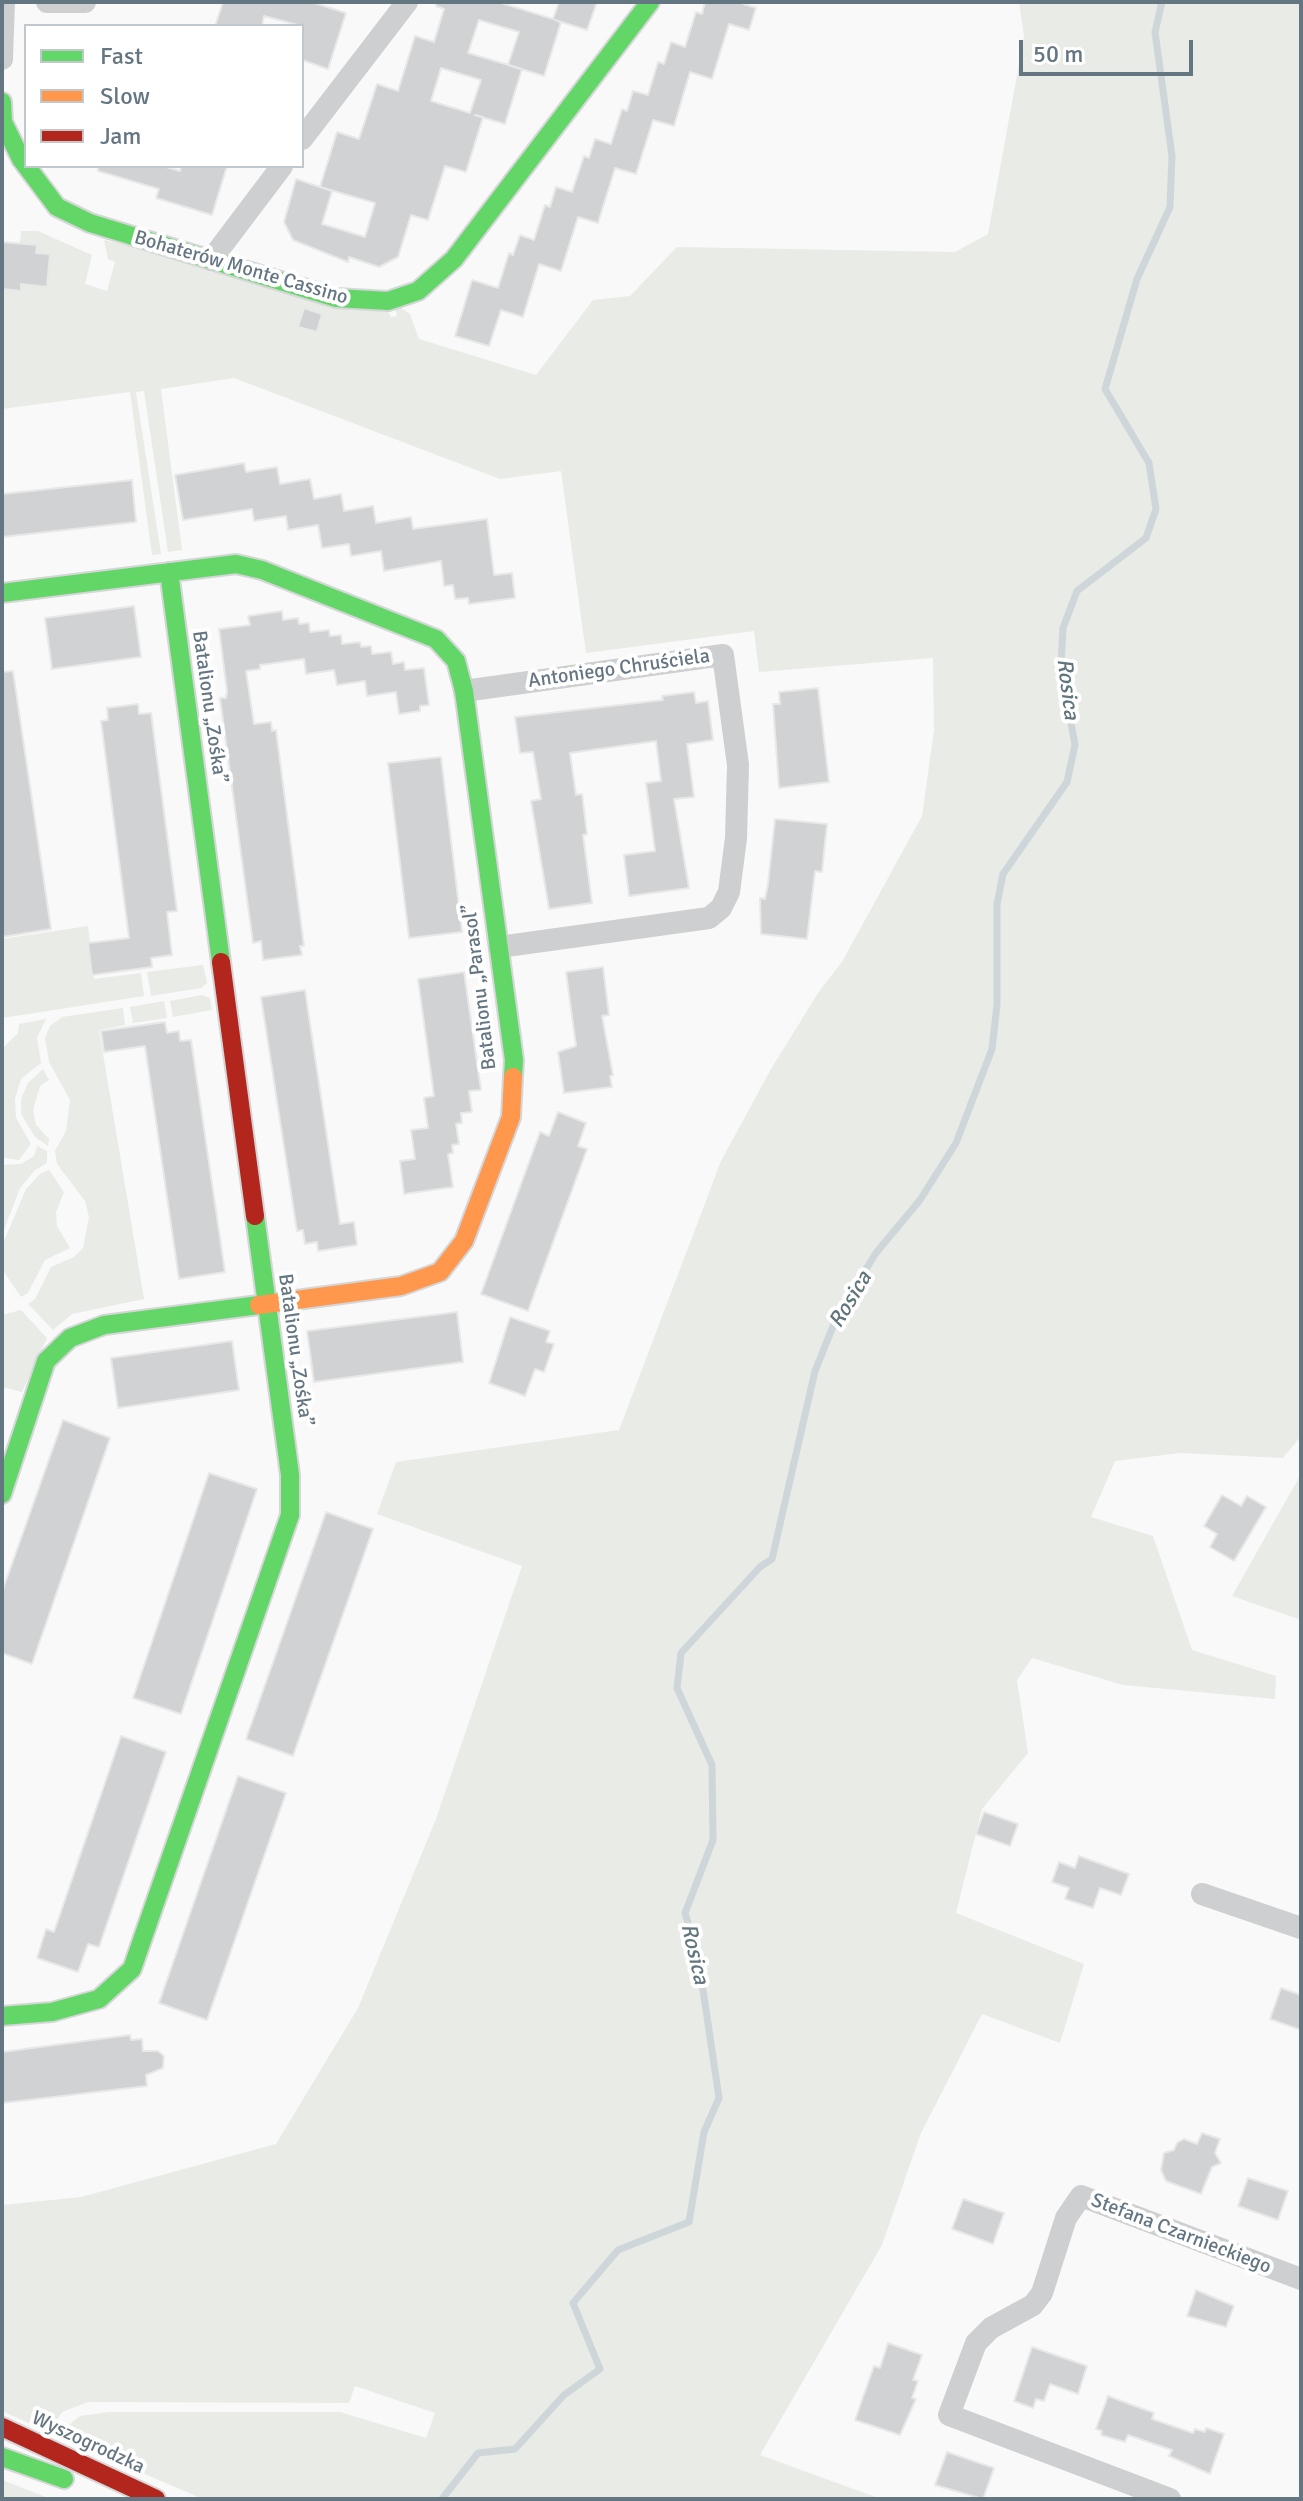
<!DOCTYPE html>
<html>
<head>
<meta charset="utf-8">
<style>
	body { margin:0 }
	#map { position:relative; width:1303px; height:2501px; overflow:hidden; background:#f9f9f9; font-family:Signika,sans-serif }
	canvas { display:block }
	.frame { position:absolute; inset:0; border:4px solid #657683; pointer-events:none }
	.legend { position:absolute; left:24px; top:24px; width:280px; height:144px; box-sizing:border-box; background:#fff; border:2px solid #c1c8cd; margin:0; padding:10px 14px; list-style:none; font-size:24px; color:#657683 }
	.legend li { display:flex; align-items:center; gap:16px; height:40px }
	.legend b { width:40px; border:2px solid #c1c8cd }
	.scale { position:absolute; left:1019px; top:40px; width:174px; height:36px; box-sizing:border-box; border:4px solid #657683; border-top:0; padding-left:10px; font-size:24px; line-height:28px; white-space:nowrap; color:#657683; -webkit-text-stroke:6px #fff; paint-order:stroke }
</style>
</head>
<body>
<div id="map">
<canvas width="1303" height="2501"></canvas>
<div class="frame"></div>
<ul class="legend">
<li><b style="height:10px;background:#63d668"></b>Fast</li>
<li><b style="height:10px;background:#ff974d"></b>Slow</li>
<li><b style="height:10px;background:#b3261e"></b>Jam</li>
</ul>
<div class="scale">50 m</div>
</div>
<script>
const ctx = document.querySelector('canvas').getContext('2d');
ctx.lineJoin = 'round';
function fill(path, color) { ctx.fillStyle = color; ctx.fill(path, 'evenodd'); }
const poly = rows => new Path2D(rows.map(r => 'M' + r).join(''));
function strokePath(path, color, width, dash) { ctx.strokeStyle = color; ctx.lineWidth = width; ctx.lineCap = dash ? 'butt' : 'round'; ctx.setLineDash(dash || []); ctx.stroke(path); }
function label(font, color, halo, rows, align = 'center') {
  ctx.font = font + ' Signika,sans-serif'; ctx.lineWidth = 8; ctx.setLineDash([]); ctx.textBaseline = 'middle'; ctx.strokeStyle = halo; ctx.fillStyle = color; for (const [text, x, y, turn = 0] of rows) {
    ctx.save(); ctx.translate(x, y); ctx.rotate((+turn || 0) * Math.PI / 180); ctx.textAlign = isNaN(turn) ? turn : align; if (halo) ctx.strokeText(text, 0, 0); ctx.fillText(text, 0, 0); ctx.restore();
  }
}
const green = poly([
	[1019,2,1301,2,1301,1436,1283,1458,1180,1453,1115,1461,1091,1517,1153,1536,1192,1650,1276,1676,1275,1699,1123,1685,1032,1658,1017,1680,1028,1753,982,1809,956,1913,1084,1964,1060,2043,982,2014,921,2133,882,2245,760,2455,881,2499,203,2499,63,2439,70,2424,80,2416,109,2412,340,2412,426,2438,435,2413,355,2386,349,2403,88,2402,62,2412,49,2432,2,2411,2,2205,81,2197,276,2144,358,2008,436,1819,522,1566,377,1514,396,1462,619,1430,721,1161,771,1069,820,990,842,962,922,816,934,730,933,658,759,672,754,631,586,653,561,471,500,479,234,378,161,389,182,550,168,552,144,391,136,392,161,554,152,555,130,392,2,409,2,289,21,291,21,284,47,286,50,254,36,253,37,245,20,244,21,231,38,231,92,255,85,284,107,291,115,262,108,259,104,240,387,309,391,317,397,316,395,308,399,307,410,314,419,339,536,375,593,300,630,296,677,247,955,252,988,234,1024,37],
	[88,926,94,979,141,973,144,996,2,1018,2,939],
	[203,965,207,983,201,988,151,996,147,972],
	[202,995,210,998,212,1010,173,1017,170,1001],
	[164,1001,167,1018,133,1023,130,1007],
	[123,1008,125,1025,99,1030,144,1299,72,1314,53,1330,28,1304,35,1299,51,1267,74,1257,83,1248,89,1217,85,1201,57,1164,55,1151,66,1131,70,1100,49,1062,45,1038,50,1026,62,1017],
	[46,1019,37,1038,41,1063,21,1079,15,1099,16,1118,31,1144,19,1160,5,1158,2,1156,2,1049,18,1033,19,1024],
	[43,1069,49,1080,40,1086,33,1110,36,1125,49,1139,48,1146,35,1137,21,1114,21,1099,28,1083],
	[37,1146,47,1151,47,1163,35,1170,20,1188,2,1235,2,1165,21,1164,34,1156],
	[49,1170,64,1192,56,1212,57,1226,70,1248,45,1260,28,1293,21,1297,2,1269,2,1246,26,1189,40,1174],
	[21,1310,47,1338,22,1392,2,1387,2,1315],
	[1301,1474,1301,1620,1232,1596],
	[2,2480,10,2483,51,2499,2,2499]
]);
const stream = poly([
	[442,2499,478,2453,515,2449,564,2395,600,2369,573,2303,618,2250,689,2222,704,2132,719,2098,698,1956,685,1913,713,1840,712,1765,677,1688,681,1653,760,1567,772,1559,815,1371,838,1314,876,1253,920,1200,956,1143,992,1049,997,1005,997,904,1003,874,1067,782,1075,745,1061,666,1063,628,1077,591,1146,538,1156,509,1149,463,1105,389,1137,279,1170,207,1172,156,1155,32,1162,2]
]);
const building = poly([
	[223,2,311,2,346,13,328,69,302,60,302,26,264,16,262,26,215,26,223,2],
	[436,2,498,2,553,19,559,2,597,2,587,30,555,20,561,22,544,76,508,65,519,32,479,20,468,53,522,69,505,124,475,115,483,117,466,172,445,166,428,220,411,215,398,257,379,267,349,257,348,262,293,240,284,222,296,179,332,191,322,224,365,237,375,203,320,187,337,132,359,139,377,84,398,91,415,36,434,42,444,9,436,6,436,2],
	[441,68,481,80,470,113,431,101,441,68],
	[705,2,738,2,756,8,749,30,729,24,712,79,690,72,674,126,653,120,636,174,615,168,598,223,578,217,561,271,539,264,523,317,501,310,489,346,455,336,472,280,498,288,509,253,513,255,520,235,534,240,545,205,550,207,556,187,572,192,584,156,589,158,595,139,611,144,622,109,627,111,633,91,648,95,658,62,664,64,671,42,685,47,696,12,702,14,705,2],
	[98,166,163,166,180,171,181,166,227,166,212,215,156,198,159,189,98,171,98,166],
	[2,242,37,245,36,253,50,254,47,287,21,284,21,291,2,289,2,242],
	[304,308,322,314,317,332,298,327,304,308],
	[244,463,246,472,277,467,280,484,310,479,314,499,341,494,344,511,373,506,376,523,411,517,413,529,487,519,494,575,512,573,515,598,469,604,468,598,455,599,453,585,444,586,441,561,384,571,381,551,351,556,349,544,322,548,318,525,288,530,286,516,254,521,252,509,183,520,175,475,244,463],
	[132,480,136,522,2,537,2,494,132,480],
	[134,606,141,657,52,669,45,618,134,606],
	[282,611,283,620,298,618,299,624,309,623,310,632,329,630,330,636,341,635,342,644,360,642,361,647,371,646,372,654,391,652,393,664,404,662,405,670,424,668,429,705,420,706,420,711,399,714,396,692,367,696,365,681,337,685,334,670,306,674,304,659,260,665,260,669,246,671,254,724,271,722,272,731,276,730,304,946,300,946,302,955,263,960,261,941,253,943,220,698,226,698,227,691,219,629,250,625,248,616,282,611],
	[13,671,51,929,2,937,2,672,13,671],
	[818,688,829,782,779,788,773,704,780,704,779,692,818,688],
	[694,692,696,703,708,701,713,740,687,744,694,797,674,799,689,888,629,896,624,855,655,851,646,783,661,781,656,741,570,753,576,795,582,794,587,834,583,835,592,903,549,909,531,801,541,799,533,752,520,753,515,717,663,700,662,696,694,692],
	[138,704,139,714,151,713,177,911,167,912,172,955,151,958,152,967,92,975,88,943,129,938,101,721,108,720,107,708,138,704],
	[441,757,462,932,409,938,388,763,441,757],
	[775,819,827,824,822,872,815,871,807,939,761,934,760,898,765,899,768,884,775,819],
	[603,967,609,1015,602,1016,613,1075,610,1076,612,1087,564,1093,558,1052,576,1046,566,972,603,967],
	[464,972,481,1090,469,1091,472,1112,461,1113,462,1123,456,1124,459,1144,452,1145,453,1153,448,1154,453,1187,404,1194,400,1161,415,1159,411,1130,428,1128,424,1098,434,1096,418,979,464,972],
	[305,990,340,1224,354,1222,357,1245,318,1251,317,1242,305,1244,303,1230,297,1231,261,997,305,990],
	[165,1022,167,1033,179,1031,180,1041,191,1040,225,1272,179,1279,145,1046,104,1052,101,1031,165,1022],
	[558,1112,586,1123,578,1146,587,1149,528,1311,481,1294,540,1132,549,1136,558,1112],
	[457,1312,463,1362,314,1382,307,1331,457,1312],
	[510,1317,550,1331,546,1342,554,1344,544,1372,535,1369,525,1396,489,1383,510,1317],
	[232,1341,239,1390,118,1408,111,1358,232,1341],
	[63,1420,110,1438,32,1664,2,1653,2,1592,63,1420],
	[209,1473,257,1489,181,1714,133,1698,209,1473],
	[1222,1495,1241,1506,1247,1496,1266,1507,1234,1561,1210,1547,1217,1534,1204,1526,1222,1495],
	[326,1512,373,1529,293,1756,246,1739,326,1512],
	[121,1736,166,1752,99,1947,88,1944,78,1972,37,1958,46,1929,54,1932,121,1736],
	[238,1776,286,1793,207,2020,159,2003,238,1776],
	[984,1812,1018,1824,1010,1846,976,1834,984,1812],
	[1079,1856,1129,1874,1121,1895,1100,1888,1093,1908,1065,1899,1069,1888,1052,1882,1059,1862,1075,1868,1079,1856],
	[1281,1988,1301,1995,1301,2030,1270,2019,1281,1988],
	[130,2035,131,2040,142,2039,143,2051,158,2051,164,2056,163,2068,146,2075,147,2086,2,2103,2,2052,130,2035],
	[1202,2133,1220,2139,1215,2153,1221,2163,1212,2167,1201,2194,1166,2181,1161,2170,1164,2153,1174,2150,1177,2143,1184,2139,1197,2144,1202,2133],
	[1248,2178,1288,2191,1278,2220,1238,2206,1248,2178],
	[963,2199,1004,2213,993,2244,952,2229,963,2199],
	[1196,2290,1234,2306,1226,2327,1187,2316,1196,2290],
	[888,2343,922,2355,913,2380,918,2381,912,2398,916,2399,900,2435,855,2420,874,2366,880,2368,888,2343],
	[1032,2347,1087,2366,1078,2394,1050,2384,1044,2401,1036,2399,1033,2408,1014,2401,1032,2347],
	[1108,2396,1154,2413,1152,2419,1193,2433,1195,2429,1205,2432,1206,2428,1224,2434,1210,2474,1169,2456,1172,2450,1128,2435,1125,2442,1101,2435,1102,2431,1096,2429,1108,2396],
	[947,2452,994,2468,983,2499,935,2485,947,2452]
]);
const street = poly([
	[47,2,85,2],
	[2,59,4,2],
	[302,139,407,2],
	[211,260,282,166],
	[464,691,723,655,738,765,736,838,729,892,721,908,709,918,499,947],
	[1202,1894,1301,1928],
	[1170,2499,949,2415,976,2343,991,2328,1033,2305,1042,2293,1066,2218,1081,2196,1301,2279]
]);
const fast = poly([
	[2,102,3,122,21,159,57,207,90,223,336,298,388,301,418,291,454,259,650,2],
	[169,572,221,962],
	[2,593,236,564,262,570,436,639,456,661,464,691,514,1060,513,1077],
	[2,1494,46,1361,70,1338,104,1325,259,1305],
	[2,2016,52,2012,99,1999,132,1969,290,1515,290,1475,255,1216],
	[2,2457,64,2479]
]);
const slow = poly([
	[259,1305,401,1286,440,1272,464,1241,511,1117,513,1077]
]);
const jam = poly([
	[221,962,255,1216],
	[2,2427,156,2499]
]);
const streetNames = [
	["Bohaterów Monte Cassino",241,268,16],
	["Antoniego Chruściela",619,669,-8],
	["Batalionu „Zośka”",209,707,82],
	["Batalionu „Parasol”",480,987,-97],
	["Batalionu „Zośka”",295,1350,82],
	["Stefana Czarnieckiego",1181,2234,21],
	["Wyszogrodzka",88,2443,25]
];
const waterNames = [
	["Rosica",1067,689,83],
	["Rosica",851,1300,-59],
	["Rosica",694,1954,77]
];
fill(green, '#e8ebe6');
strokePath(stream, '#ced6d9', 7);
fill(building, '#d0d2d3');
strokePath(building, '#e8e8e8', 2);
strokePath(fast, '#d5d6d7', 22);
strokePath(slow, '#d5d6d7', 22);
strokePath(jam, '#d5d6d7', 22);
strokePath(street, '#cecfd0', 22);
strokePath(fast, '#63d668', 18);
strokePath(slow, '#ff974d', 18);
strokePath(jam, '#b3261e', 18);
label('20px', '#657683', '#fff', streetNames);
label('italic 22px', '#60757c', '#fff', waterNames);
</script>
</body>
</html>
